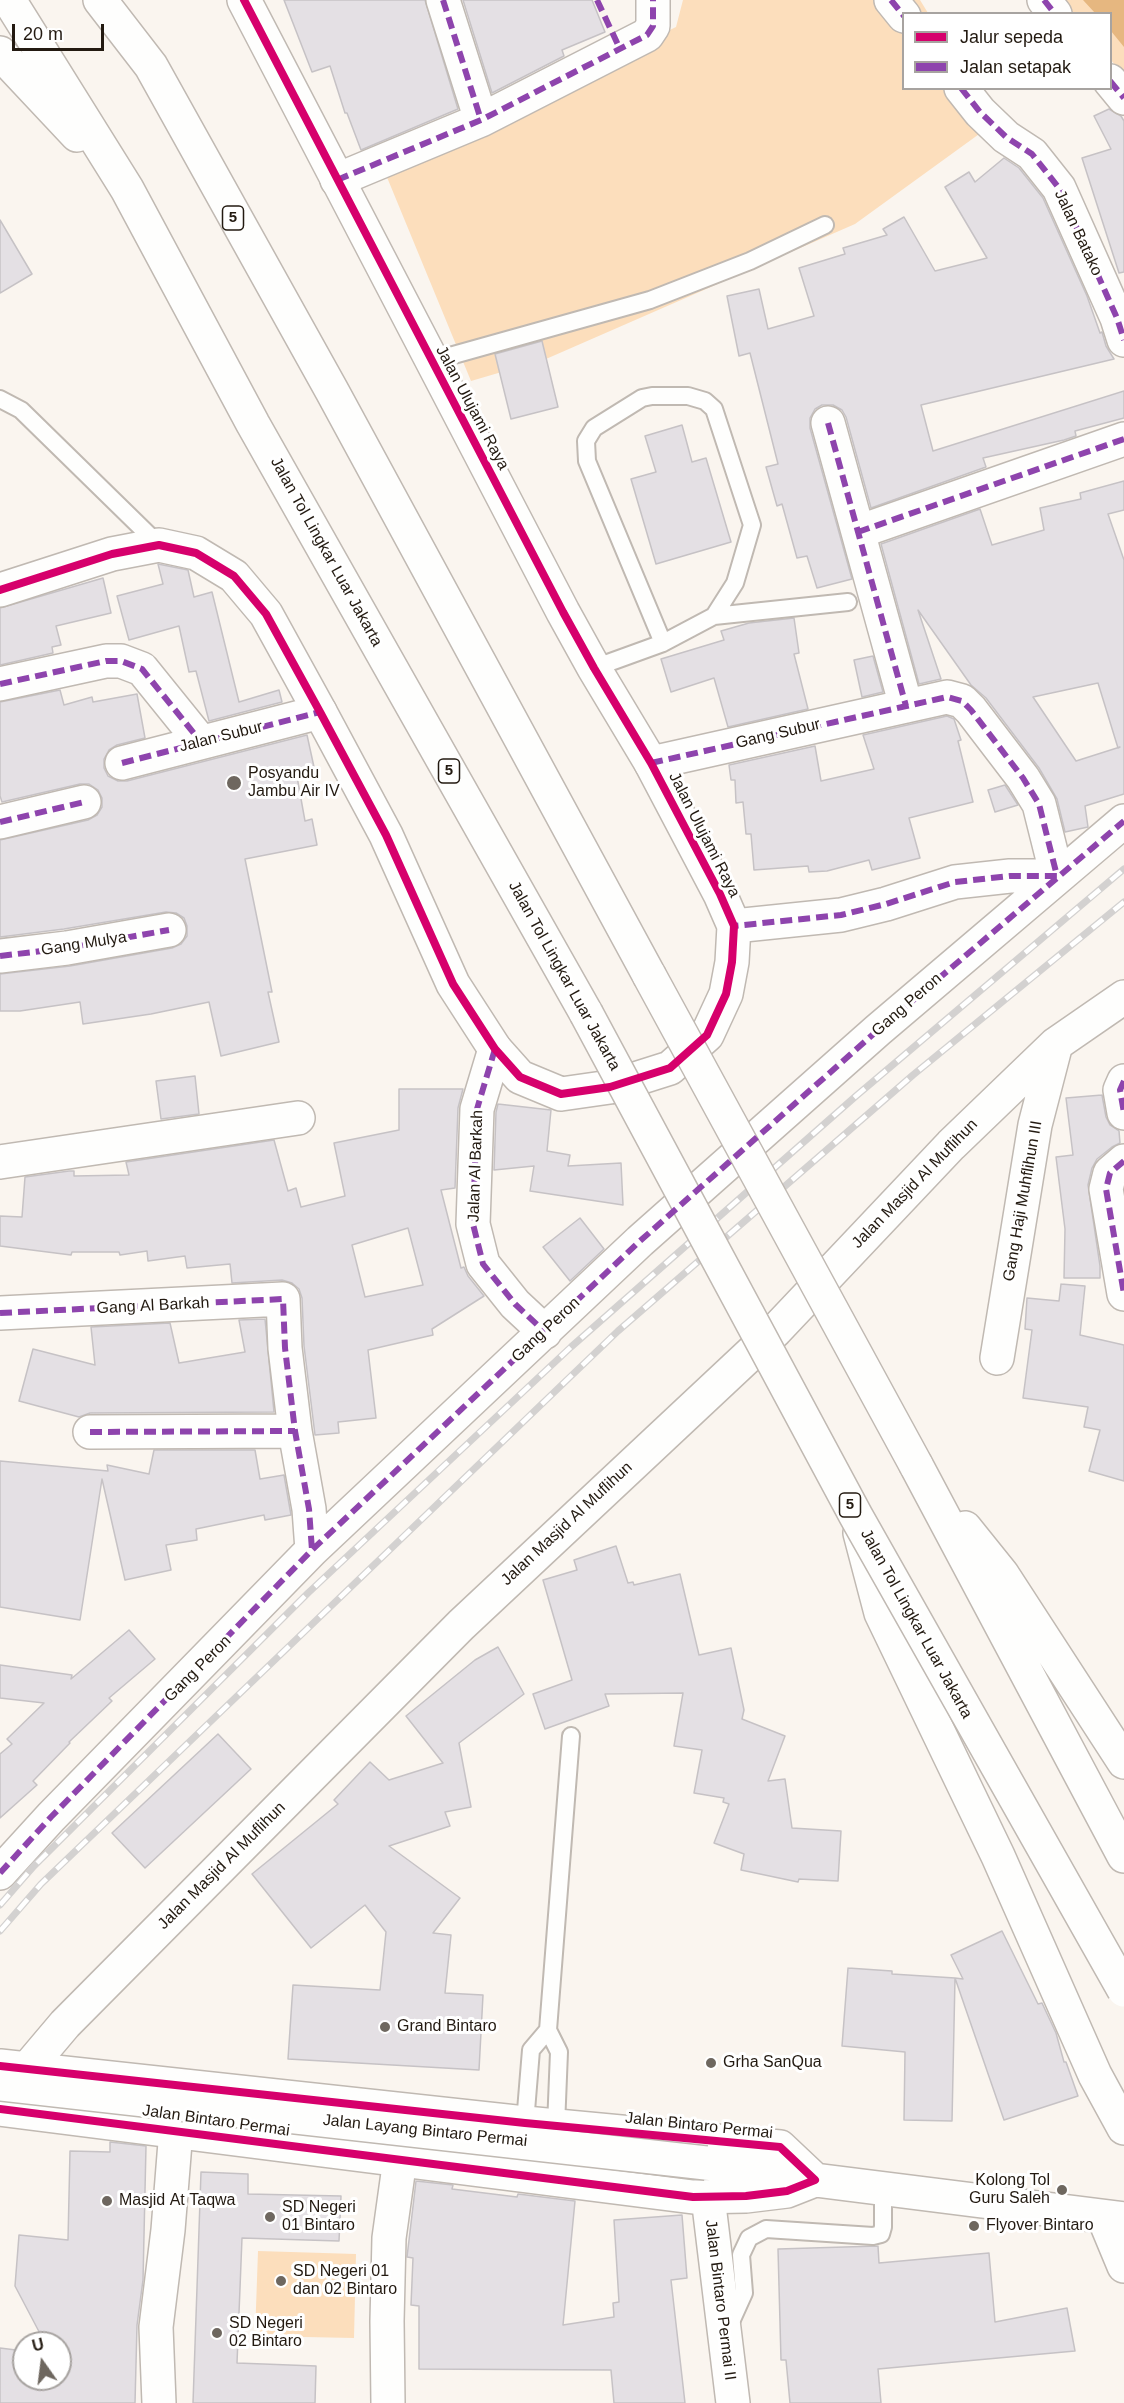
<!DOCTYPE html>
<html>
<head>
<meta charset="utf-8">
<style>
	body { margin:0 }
	#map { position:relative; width:1124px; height:2403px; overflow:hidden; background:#faf5ef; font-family:Helvetica,sans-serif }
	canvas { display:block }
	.legend { position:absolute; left:902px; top:12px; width:210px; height:78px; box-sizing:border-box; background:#fff; border:2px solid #a7a3a0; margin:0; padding:8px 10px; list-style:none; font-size:18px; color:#231a11 }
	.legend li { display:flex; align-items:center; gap:12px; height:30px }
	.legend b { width:30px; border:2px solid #a7a3a0 }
	.north { position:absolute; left:12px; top:2331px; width:60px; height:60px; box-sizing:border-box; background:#fff; border:2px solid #a7a3a0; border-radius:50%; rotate:346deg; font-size:16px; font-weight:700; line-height:24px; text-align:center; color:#231a11 }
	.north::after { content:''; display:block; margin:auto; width:21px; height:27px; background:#6e675f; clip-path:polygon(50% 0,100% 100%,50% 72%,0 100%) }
	.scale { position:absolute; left:12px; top:24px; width:92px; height:27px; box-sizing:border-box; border:3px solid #231a11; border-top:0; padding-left:8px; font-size:18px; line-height:21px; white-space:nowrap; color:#231a11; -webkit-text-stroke:4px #fff; paint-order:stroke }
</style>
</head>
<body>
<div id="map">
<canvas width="1124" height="2403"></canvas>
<ul class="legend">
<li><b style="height:8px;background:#d6006c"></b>Jalur sepeda</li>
<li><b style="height:8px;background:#8e44ad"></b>Jalan setapak</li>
</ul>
<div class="north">U</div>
<div class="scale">20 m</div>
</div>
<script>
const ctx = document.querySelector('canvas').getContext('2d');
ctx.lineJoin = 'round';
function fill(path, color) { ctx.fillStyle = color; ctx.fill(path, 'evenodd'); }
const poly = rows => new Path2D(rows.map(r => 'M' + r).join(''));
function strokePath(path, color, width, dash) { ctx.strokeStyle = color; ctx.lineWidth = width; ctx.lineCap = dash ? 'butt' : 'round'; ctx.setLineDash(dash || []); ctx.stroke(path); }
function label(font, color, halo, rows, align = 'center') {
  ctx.font = font + ' Helvetica,sans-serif'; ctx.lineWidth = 6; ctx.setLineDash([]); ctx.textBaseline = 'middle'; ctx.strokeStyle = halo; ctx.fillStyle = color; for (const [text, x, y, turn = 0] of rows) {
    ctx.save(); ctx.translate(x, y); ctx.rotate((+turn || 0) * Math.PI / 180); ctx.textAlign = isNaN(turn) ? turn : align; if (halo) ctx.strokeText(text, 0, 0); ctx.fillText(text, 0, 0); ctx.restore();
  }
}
const green = poly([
	[683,0,920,0,928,13,904,14,904,88,972,89,993,124,855,224,546,359,471,381,384,170,676,27],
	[1062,0,1124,0,1124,76,1111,60,1110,14,1073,13],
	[258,2251,356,2254,354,2338,255,2336]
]);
const water = poly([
	[1083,0,1124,0,1124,47,1111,31,1110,14,1095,13]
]);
const building = poly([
	[284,0,425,0,458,109,361,150,347,113,345,113,330,66,312,72,284,0],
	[463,0,592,0,605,32,562,50,564,56,492,93,463,0],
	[1109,109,1121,116,1124,121,1124,272,1119,273,1082,158,1111,149,1094,116,1109,109],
	[1004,158,1019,168,1043,198,1087,296,1100,333,1102,332,1106,346,1114,359,921,405,933,451,1124,391,1124,418,1075,431,1076,436,1064,440,983,458,986,467,871,508,846,417,842,410,833,405,822,405,815,409,810,418,810,428,852,579,817,588,807,556,797,558,782,504,777,506,766,467,778,464,750,353,739,356,727,296,759,289,768,329,814,316,799,268,845,254,843,248,887,235,883,229,904,217,935,271,987,258,945,187,969,172,975,182,1004,158],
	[0,220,32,274,0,293,0,220],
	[542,341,558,407,511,419,495,354,542,341],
	[682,425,692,462,706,458,731,542,656,564,631,479,656,472,645,436,682,425],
	[1124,481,1124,510,1108,514,1124,560,1124,794,1085,806,1088,827,1065,832,1057,799,1039,768,986,698,971,685,918,610,941,679,919,684,881,544,980,509,992,545,1044,530,1040,508,1081,499,1080,493,1124,481],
	[1098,683,1118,748,1120,747,1076,761,1033,697,1098,683],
	[158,564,188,570,194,597,212,592,239,702,279,690,282,702,209,721,196,671,189,672,179,626,129,640,117,596,163,584,158,564],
	[103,578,111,613,56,626,61,645,52,647,53,653,0,665,0,608,103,578],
	[794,618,799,653,794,654,808,709,728,727,714,678,671,692,661,659,724,640,721,631,749,623,794,618],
	[873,656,883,692,862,697,854,660,873,656],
	[60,690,64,705,92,697,93,702,137,694,145,738,117,745,109,750,104,759,104,768,108,776,118,781,127,781,307,735,314,767,296,771,305,821,312,819,317,845,245,859,272,992,268,992,279,1042,221,1056,209,1002,151,1014,83,1024,80,1002,20,1011,0,1011,0,974,70,966,172,948,181,944,187,936,187,926,184,918,176,913,166,912,64,929,0,937,0,840,88,820,97,815,102,807,102,798,98,790,89,784,80,784,2,802,0,796,0,702,60,690],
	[947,716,954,719,961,740,958,741,973,802,909,818,920,858,872,870,869,860,827,871,809,872,808,866,754,870,751,834,746,834,743,802,736,803,735,780,731,780,729,765,815,746,821,781,874,769,863,735,947,716],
	[1005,785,1018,805,995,812,988,790,1005,785],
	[195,1076,199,1114,161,1119,156,1081,195,1076],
	[399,1089,463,1089,458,1108,455,1188,441,1190,461,1268,464,1267,468,1276,484,1296,432,1329,433,1335,368,1350,376,1418,338,1422,339,1433,315,1435,304,1346,302,1298,299,1289,292,1283,282,1280,232,1283,230,1264,187,1268,185,1256,148,1261,147,1251,120,1255,119,1252,72,1252,71,1255,0,1246,0,1216,22,1217,25,1177,69,1171,74,1171,74,1176,129,1175,126,1162,274,1140,288,1191,296,1188,301,1207,345,1196,334,1143,399,1130,399,1089],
	[408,1228,423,1285,365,1297,352,1245,408,1228],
	[1102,1095,1106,1117,1110,1125,1119,1131,1120,1143,1112,1147,1097,1159,1092,1168,1088,1185,1100,1266,1100,1278,1064,1278,1065,1229,1056,1157,1073,1155,1066,1098,1102,1095],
	[498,1104,551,1110,547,1151,570,1155,568,1166,621,1163,623,1205,530,1191,534,1166,494,1170,496,1112,498,1104],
	[580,1218,604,1249,570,1281,543,1247,580,1218],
	[1061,1284,1085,1286,1080,1335,1124,1345,1124,1481,1089,1471,1100,1430,1084,1427,1088,1407,1023,1398,1032,1330,1025,1329,1027,1298,1059,1301,1061,1284],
	[265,1319,274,1412,90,1413,79,1417,19,1401,33,1349,95,1365,91,1327,170,1323,179,1363,245,1352,239,1320,265,1319],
	[154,1450,255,1450,260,1479,284,1475,291,1515,265,1520,264,1515,196,1529,197,1540,166,1545,171,1570,125,1580,102,1479,80,1620,0,1607,0,1461,108,1471,107,1465,149,1474,154,1450],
	[616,1546,628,1583,633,1582,634,1585,680,1574,699,1655,731,1648,744,1710,742,1719,785,1736,768,1781,785,1779,792,1828,841,1831,838,1881,799,1879,798,1882,741,1870,744,1854,714,1843,729,1804,723,1802,724,1798,694,1793,702,1750,674,1746,683,1693,605,1694,609,1706,545,1729,533,1694,572,1680,543,1580,577,1570,574,1560,616,1546],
	[129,1630,155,1659,109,1698,112,1701,69,1742,70,1743,33,1781,37,1785,0,1818,0,1754,12,1744,7,1739,44,1703,0,1698,0,1665,72,1675,71,1679,129,1630],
	[498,1647,524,1694,459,1743,471,1807,445,1812,450,1826,389,1846,460,1898,433,1933,451,1935,445,1993,483,1995,479,2070,288,2059,293,1985,380,1990,386,1932,365,1905,311,1948,252,1874,338,1804,334,1800,370,1762,389,1780,443,1763,406,1716,475,1660,498,1647],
	[218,1734,251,1769,145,1868,112,1833,218,1734],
	[1002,1931,1038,2004,1042,2003,1056,2033,1064,2062,1066,2062,1078,2096,1004,2120,955,1978,963,1979,951,1955,1002,1931],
	[848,1968,892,1971,892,1974,955,1978,952,2121,904,2120,905,2052,842,2046,848,1968],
	[110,2142,146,2146,143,2280,137,2325,135,2403,0,2403,0,2348,24,2351,24,2379,60,2379,60,2343,45,2343,15,2286,19,2235,68,2240,70,2151,110,2152,110,2142],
	[201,2172,248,2174,248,2194,341,2196,339,2241,242,2238,237,2363,316,2366,315,2403,193,2403,201,2172],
	[416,2181,453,2185,452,2189,517,2197,518,2194,575,2201,563,2325,614,2317,613,2303,619,2302,614,2220,682,2215,687,2278,671,2280,685,2403,614,2403,611,2370,419,2369,419,2306,411,2305,413,2258,407,2257,416,2181],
	[878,2246,879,2263,989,2253,995,2322,1067,2308,1075,2351,878,2369,881,2403,790,2403,786,2360,781,2360,778,2249,878,2246]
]);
const lane = poly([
	[432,361,650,300,750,261,825,225],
	[0,399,21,410,159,545],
	[714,616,848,602],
	[594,668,663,643,714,616,735,583,752,525,714,409,705,401,688,396,652,396,642,398,594,428,586,441,587,461,663,643],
	[525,2123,531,2050,548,2030],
	[556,2126,559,2052,548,2030,571,1736],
	[730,2324,744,2293,741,2255,749,2238,766,2229,873,2236,881,2234,883,2227,883,2187]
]);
const street = poly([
	[443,0,481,120],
	[891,0,904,16],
	[1044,0,1055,14],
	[1110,81,1124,98],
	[961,88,980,112,1006,137,1032,154,1059,188,1117,318,1124,340],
	[337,180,481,120,647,35,653,26,653,0],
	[828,423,906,706],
	[858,532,1124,439],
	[0,684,106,661,121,661,142,669,201,742],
	[122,763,320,712],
	[651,763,947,697,962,701,971,710,1023,778,1039,804,1057,876,1010,876,955,882,886,904,841,915,734,926],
	[0,822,84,802],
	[0,956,67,948,169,930],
	[495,1049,477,1109,473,1224,483,1264,515,1304,545,1332],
	[1124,1081,1120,1090,1124,1113],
	[1124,1161,1110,1173,1106,1189,1124,1294],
	[0,1162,298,1118],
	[0,1313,283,1299,285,1348,295,1431,309,1509,312,1550],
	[997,1358,1035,1125,1056,1044],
	[90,1432,295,1431],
	[0,1873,51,1817,312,1550,640,1241,878,1030,1124,821],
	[27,2069,65,2024,461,1625,776,1330,951,1145,1056,1044,1124,997],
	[708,2197,733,2403],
	[1104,2218,1124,2266],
	[159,2403,156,2327,168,2230,176,2130],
	[388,2403,387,2321,389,2238,400,2159]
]);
const secondary = poly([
	[0,590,112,554,159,545,196,553,234,576,266,614,320,712,386,835,453,984,495,1049,520,1077,561,1094,610,1087,670,1068,707,1035,726,994,732,962,734,926,720,894,651,763,594,668,563,612,244,0],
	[0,2066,525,2123,780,2147,815,2180],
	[0,2109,693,2197,746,2196,787,2191,815,2180],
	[706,2163,815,2180,1124,2219]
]);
const highway = poly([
	[9,0,127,189,253,424,586,1013],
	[100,0,151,66,332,391,649,975],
	[0,53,77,135],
	[916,1465,1124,1856],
	[965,1528,1002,1574,1124,1762],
	[860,1533,881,1613,998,1856,1095,2075,1124,2128]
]);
const rail = poly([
	[0,1905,34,1866,308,1593,571,1347,856,1096,1124,869],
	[0,1931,41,1884,618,1331,913,1075,1124,902]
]);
const secondaryBridge = poly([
	[0,2084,706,2163]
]);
const highwayBridge = poly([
	[649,975,916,1465],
	[586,1013,856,1516,1124,1990]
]);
const quiet = poly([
	[443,0,481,120],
	[597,0,620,49],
	[891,0,904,16],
	[1044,0,1055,14],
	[1110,81,1124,98],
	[961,88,980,112,1006,137,1032,154,1059,188,1117,318,1124,340],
	[337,180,481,120,647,35,653,26,653,0],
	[828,423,906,706],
	[858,532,1124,439],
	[0,684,106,661,121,661,142,669,201,742],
	[122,763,320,712],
	[651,763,947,697,962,701,971,710,1023,778,1039,804,1057,876,1010,876,955,882,886,904,841,915,734,926],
	[0,822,84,802],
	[0,956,67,948,169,930],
	[495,1049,477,1109,473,1224,483,1264,515,1304,545,1332],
	[1124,1081,1120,1090,1124,1113],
	[1124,1161,1110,1173,1106,1189,1124,1294],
	[0,1313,283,1299,285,1348,295,1431,309,1509,312,1550],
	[90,1432,295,1431],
	[0,1873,51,1817,312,1550,640,1241,878,1030,1124,821]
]);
const cycleway = poly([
	[0,590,112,554,159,545,196,553,234,576,266,614,320,712,386,835,453,984,495,1049,520,1077,561,1094,610,1087,670,1068,707,1035,726,994,732,962,734,926,720,894,651,763,594,668,563,612,244,0],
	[0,2066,525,2123,780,2147,815,2180,787,2191,746,2196,693,2197,0,2109]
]);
const markers = [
	[234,783,8,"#6e675f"],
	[385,2027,6,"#6e675f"],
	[711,2063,6,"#6e675f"],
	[1062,2190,6,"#6e675f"],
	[107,2201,6,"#6e675f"],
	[270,2217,6,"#6e675f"],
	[974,2226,6,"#6e675f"],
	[281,2281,6,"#6e675f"],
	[217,2333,6,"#6e675f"]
];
const shields = [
	[233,218,21],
	[449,771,21],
	[850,1505,21]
];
const shieldNames = [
	["5",233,218],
	["5",449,771],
	["5",850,1505]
];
const streetNames = [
	["Jalan Batako",1078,233,65],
	["Jalan Ulujami Raya",472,408,62],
	["Jalan Tol Lingkar Luar Jakarta",326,552,61],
	["Gang Subur",778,734,-13],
	["Jalan Subur",221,737,-14],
	["Jalan Ulujami Raya",704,835,63],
	["Gang Mulya",84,944,-9],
	["Jalan Tol Lingkar Luar Jakarta",564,976,61],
	["Gang Peron",907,1005,-41],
	["Jalan Al Barkah",476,1166,-88],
	["Jalan Masjid Al Muflihun",915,1184,-46],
	["Gang Haji Muhflihun III",1023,1201,-80],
	["Gang Al Barkah",153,1306,-3],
	["Gang Peron",546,1330,-43],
	["Jalan Masjid Al Muflihun",567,1524,-43],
	["Jalan Tol Lingkar Luar Jakarta",916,1624,61],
	["Gang Peron",198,1669,-45],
	["Jalan Masjid Al Muflihun",222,1866,-45],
	["Jalan Bintaro Permai",216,2121,8],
	["Jalan Bintaro Permai",699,2126,6],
	["Jalan Layang Bintaro Permai",425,2131,6],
	["Jalan Bintaro Permai II",720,2300,83]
];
const poiNames = [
	["Posyandu",248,774],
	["Jambu Air IV",248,792],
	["Grand Bintaro",397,2027],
	["Grha SanQua",723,2063],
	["Kolong Tol",1050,2181,"right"],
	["Guru Saleh",1050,2199,"right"],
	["Masjid At Taqwa",119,2201],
	["SD Negeri",282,2208],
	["01 Bintaro",282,2226],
	["Flyover Bintaro",986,2226],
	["SD Negeri 01",293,2272],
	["dan 02 Bintaro",293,2290],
	["SD Negeri",229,2324],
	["02 Bintaro",229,2342]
];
fill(green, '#fcdebc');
fill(water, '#e6b780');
fill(building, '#e4e0e4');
strokePath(building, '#c6c2c5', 1.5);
strokePath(lane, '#c0b9b2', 20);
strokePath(street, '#c0b9b2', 36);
strokePath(secondary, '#c0b9b2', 36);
strokePath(highway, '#c0b9b2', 36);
strokePath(lane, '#fefefd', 16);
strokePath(street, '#fefefd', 33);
strokePath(secondary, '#fefefd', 33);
strokePath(highway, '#fefefd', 33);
strokePath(rail, '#d3d1d0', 7);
strokePath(rail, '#fff', 4.5, [14]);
strokePath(secondaryBridge, '#c0b9b2', 36, []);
strokePath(highwayBridge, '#c0b9b2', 36, []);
strokePath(secondaryBridge, '#fefefd', 33);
strokePath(highwayBridge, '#fefefd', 33);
strokePath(quiet, '#8e44ad', 6, [12, 6]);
strokePath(cycleway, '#d6006c', 8);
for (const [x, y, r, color] of markers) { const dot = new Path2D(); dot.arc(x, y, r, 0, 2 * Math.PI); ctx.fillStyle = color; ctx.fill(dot); strokePath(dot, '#fff', 2); }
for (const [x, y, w] of shields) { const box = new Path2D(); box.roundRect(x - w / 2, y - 12, w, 24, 4.5); ctx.fillStyle = '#fff'; ctx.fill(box); strokePath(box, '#231a11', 1.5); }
label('bold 15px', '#231a11', null, shieldNames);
label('16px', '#231a11', '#fff', streetNames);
label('16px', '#231a11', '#fff', poiNames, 'left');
</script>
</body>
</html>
